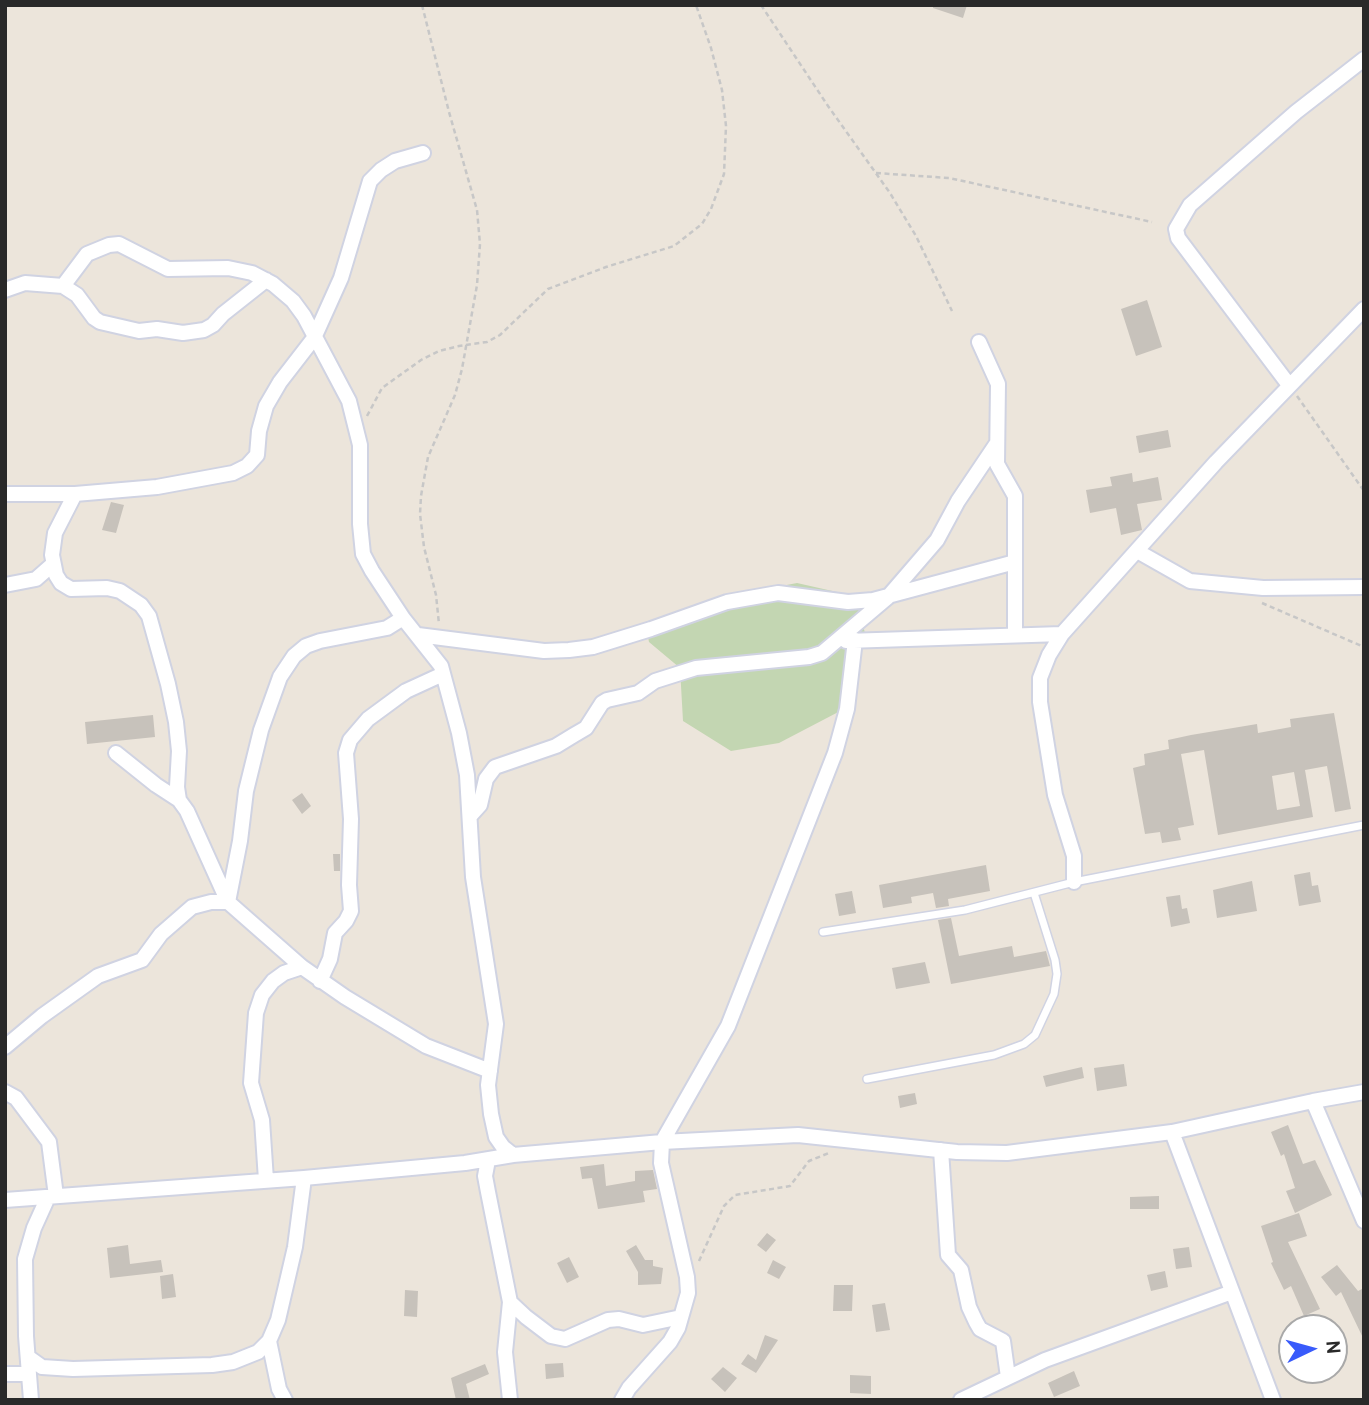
<!DOCTYPE html>
<html>
<head>
<meta charset="utf-8">
<style>
	body { margin:0 }
	#map { position:relative; width:1369px; height:1405px; overflow:hidden; background:#ece5db; font-family:Overpass,sans-serif }
	canvas { display:block }
	.frame { position:absolute; inset:0; border:7px solid #292929; pointer-events:none }
	.north { position:absolute; left:1278px; top:1314px; width:70px; height:70px; box-sizing:border-box; background:#fff; border:2px solid #a9a9a9; border-radius:50%; rotate:85deg; font-size:19px; font-weight:700; line-height:28px; text-align:center; color:#292929 }
	.north::after { content:''; display:block; margin:auto; width:24px; height:32px; background:#395bfb; clip-path:polygon(50% 0,100% 100%,50% 72%,0 100%) }
</style>
</head>
<body>
<div id="map">
<canvas width="1369" height="1405"></canvas>
<div class="frame"></div>
<div class="north">N</div>
</div>
<script>
const ctx = document.querySelector('canvas').getContext('2d');
ctx.lineJoin = 'round';
function fill(path, color) { ctx.fillStyle = color; ctx.fill(path, 'evenodd'); }
const poly = rows => new Path2D(rows.map(r => 'M' + r).join(''));
function strokePath(path, color, width, dash) { ctx.strokeStyle = color; ctx.lineWidth = width; ctx.lineCap = dash ? 'butt' : 'round'; ctx.setLineDash(dash || []); ctx.stroke(path); }
const cemetery = poly([
	[797,583,850,595,858,606,866,637,854,659,846,708,779,743,731,751,683,721,680,668,649,642,648,637,662,621,714,599]
]);
const building = poly([
	[933,5,967,5,963,18,933,8],
	[1147,300,1162,347,1136,356,1121,309],
	[1168,430,1171,447,1139,453,1136,436],
	[1132,473,1133,482,1158,477,1162,500,1137,504,1142,530,1121,535,1116,508,1090,513,1086,490,1112,486,1110,477],
	[111,502,124,505,116,533,102,530],
	[1334,713,1351,809,1335,812,1327,766,1305,770,1313,817,1218,835,1204,750,1181,754,1194,825,1178,828,1181,840,1162,843,1160,832,1145,834,1133,768,1145,765,1144,754,1169,749,1168,740,1191,735,1257,724,1258,733,1291,727,1290,719],
	[1294,772,1300,806,1277,810,1272,776],
	[153,715,155,737,87,744,85,722],
	[302,793,311,806,302,814,292,800],
	[333,854,340,854,340,871,334,871],
	[986,865,990,891,948,899,949,906,936,908,933,893,911,897,912,903,883,908,879,885],
	[1310,872,1312,886,1318,885,1321,902,1299,906,1294,875],
	[1252,881,1257,911,1217,918,1213,890],
	[852,891,856,913,839,916,835,894],
	[1180,895,1182,909,1187,908,1190,923,1171,927,1166,897],
	[951,918,959,956,1012,946,1014,957,1046,951,1050,966,951,984,938,920],
	[925,962,930,983,896,989,892,968],
	[1124,1064,1127,1086,1097,1091,1094,1068],
	[1082,1067,1084,1078,1046,1087,1043,1076],
	[915,1093,917,1104,900,1108,898,1096],
	[1288,1125,1303,1164,1315,1160,1332,1195,1295,1213,1286,1191,1295,1188,1284,1154,1281,1156,1271,1132],
	[604,1164,606,1186,635,1181,635,1171,653,1170,657,1189,643,1191,645,1202,598,1209,592,1178,582,1179,580,1167],
	[1159,1196,1159,1209,1130,1209,1130,1197],
	[1299,1213,1307,1236,1288,1242,1320,1309,1304,1316,1291,1286,1284,1290,1271,1263,1273,1262,1261,1226],
	[767,1233,776,1240,766,1252,757,1245],
	[128,1245,130,1264,161,1260,163,1272,110,1278,107,1248],
	[636,1245,645,1260,653,1260,653,1266,663,1268,661,1284,638,1285,638,1272,626,1251],
	[1189,1247,1192,1267,1176,1269,1173,1249],
	[569,1257,579,1277,567,1283,557,1263],
	[773,1260,786,1267,779,1279,767,1273],
	[1337,1265,1358,1291,1364,1288,1364,1340,1341,1292,1336,1296,1321,1277],
	[1165,1271,1168,1287,1151,1291,1147,1275],
	[173,1274,176,1297,162,1299,160,1276],
	[834,1285,853,1285,852,1311,833,1311],
	[405,1290,418,1291,417,1317,404,1316],
	[885,1303,890,1330,876,1332,872,1305],
	[765,1335,778,1340,756,1373,741,1364,748,1354,756,1360],
	[563,1363,564,1377,546,1379,545,1364],
	[485,1364,489,1374,466,1384,470,1400,456,1400,451,1378],
	[723,1367,737,1378,725,1392,711,1379],
	[1074,1371,1080,1386,1054,1397,1048,1383],
	[850,1375,871,1376,871,1394,850,1393]
]);
const path = poly([
	[422,5,449,112,477,210,480,244,477,285,462,369,455,395,428,457,421,496,420,514,424,547,436,595,439,624],
	[761,5,828,106,890,193,916,236,952,311],
	[876,173,949,178,1152,222],
	[1297,396,1364,491],
	[367,416,382,388,421,360,439,351,459,346,487,342,500,335,548,289,606,267,674,246,702,224,711,209,724,174,726,126,722,90,711,48,696,5],
	[1262,603,1364,647],
	[699,1261,724,1206,735,1195,790,1186,809,1161,829,1153]
]);
const service = poly([
	[823,932,965,910,1074,882,1364,825],
	[867,1079,994,1055,1024,1044,1035,1035,1054,994,1057,974,1055,960,1034,893]
]);
const minor = poly([
	[63,286,87,254,109,245,119,244,168,269,228,268,252,273,273,284,293,301,304,316,349,401,360,445,360,524,363,554,372,571,403,618,441,666,459,733,467,775,473,877,496,1024,488,1085,491,1114,496,1137,503,1147,513,1155],
	[5,290,25,283,63,286,77,295,94,318,100,322,139,331,157,329,183,333,204,330,213,325,223,314,266,280],
	[979,342,998,384,997,464,1015,496,1015,634],
	[1289,385,1178,238,1176,229,1190,205,1296,112,1364,59],
	[5,494,75,494,157,487,233,473,247,466,257,455,259,431,266,406,280,382,314,338,341,278,370,181,381,170,395,161,423,153],
	[75,494,55,533,52,555,56,575,61,583,71,589,107,588,120,591,141,605,149,616,168,684,176,722,179,751,177,787,179,800,187,811,228,902,302,967,345,997,426,1046,490,1071],
	[1137,551,1190,581,1263,588,1364,587],
	[5,585,36,579,53,564],
	[418,635,544,651,569,650,593,647,651,629,727,602,778,593,848,602,873,600,1015,562],
	[846,641,1062,634],
	[116,753,156,785,179,800],
	[470,816,480,805,486,779,495,767,556,746,574,735,586,728,602,703,607,700,638,693,655,681,696,668,809,657,822,653,887,598,937,540,958,501,997,443],
	[1074,882,1074,856,1055,795,1040,702,1040,678,1049,655,1062,634,1216,462,1364,309],
	[320,981,330,959,335,933,346,921,351,911,349,885,351,819,346,753,350,740,368,719,406,691,443,674],
	[5,1047,42,1016,98,976,142,960,161,934,192,907,211,902,228,902,240,841,246,791,261,730,280,677,294,656,306,646,320,641,387,628,403,618],
	[5,1092,16,1098,49,1142,56,1196],
	[1313,1101,1364,1221],
	[1172,1132,1273,1400],
	[941,1150,948,1255,961,1270,969,1307,976,1322,980,1329,1003,1341,1008,1377],
	[488,1160,485,1176,488,1192,510,1302,526,1317,551,1336,565,1339,608,1320,619,1319,643,1325,681,1317],
	[266,1180,262,1120,251,1083,256,1013,262,995,273,981,284,973,302,967],
	[5,1200,304,1178,465,1163,513,1155,662,1142,798,1135,957,1152,1007,1153,1172,1132,1313,1101,1364,1092],
	[269,1341,279,1389,285,1400],
	[28,1357,42,1367,73,1369,212,1365,233,1362,258,1352,269,1341,278,1320,295,1247,304,1178],
	[5,1374,29,1374],
	[31,1400,26,1336,25,1259,34,1228,48,1197],
	[510,1400,505,1352,510,1302],
	[622,1400,629,1388,670,1342,678,1328,688,1293,687,1277,661,1163,662,1142,728,1026,835,753,847,709,855,640],
	[961,1400,1045,1360,1232,1292]
]);
fill(cemetery, '#c3d6b2');
fill(building, '#c7c2bb');
strokePath(service, '#d0d3e2', 10);
strokePath(minor, '#d0d3e2', 18);
strokePath(path, '#c7c7c7', 2.5, [5, 3.5]);
strokePath(service, '#fff', 7);
strokePath(minor, '#fff', 14);
</script>
</body>
</html>
